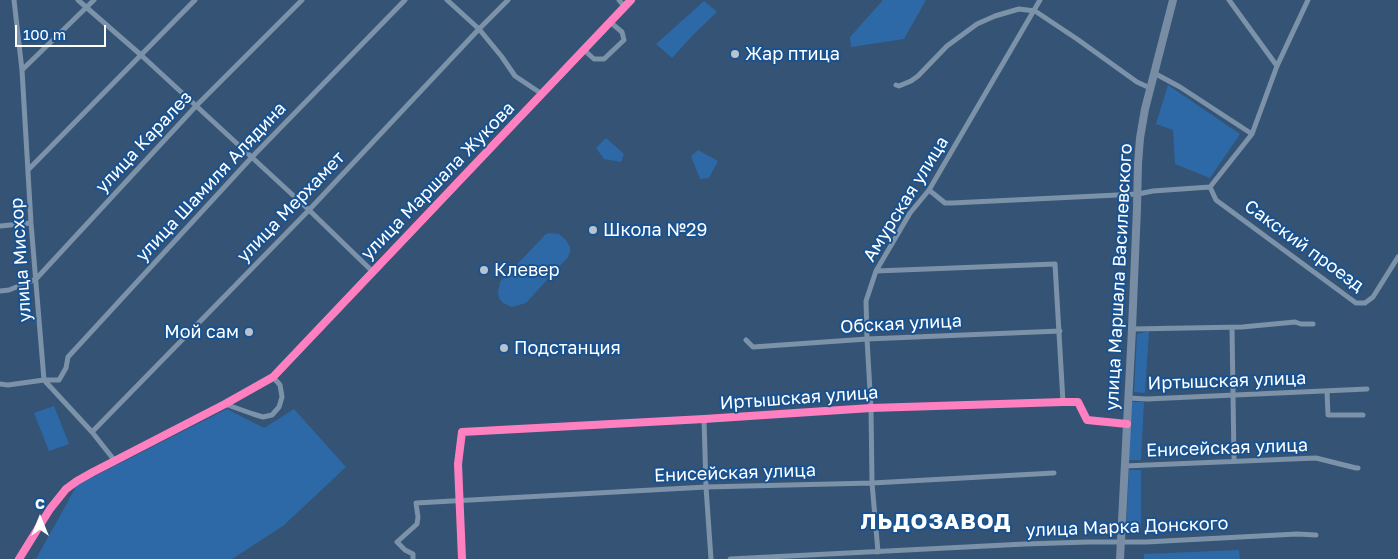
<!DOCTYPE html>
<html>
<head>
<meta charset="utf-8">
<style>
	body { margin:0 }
	#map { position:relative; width:1398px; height:559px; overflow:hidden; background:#345375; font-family:"Golos Text",sans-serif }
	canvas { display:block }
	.north { position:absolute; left:15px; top:494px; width:50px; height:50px; -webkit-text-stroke:4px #195290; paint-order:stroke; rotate:0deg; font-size:14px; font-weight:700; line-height:20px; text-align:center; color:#fff }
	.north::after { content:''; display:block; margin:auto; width:18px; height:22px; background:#fff; clip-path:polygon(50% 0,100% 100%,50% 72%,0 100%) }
	.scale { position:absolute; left:15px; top:25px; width:91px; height:22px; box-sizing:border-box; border:2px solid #fff; border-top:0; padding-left:6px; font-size:15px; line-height:18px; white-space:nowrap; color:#fff; -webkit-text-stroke:4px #195290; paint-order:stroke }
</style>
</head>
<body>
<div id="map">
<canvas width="1398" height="559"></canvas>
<div class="north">С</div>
<div class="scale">100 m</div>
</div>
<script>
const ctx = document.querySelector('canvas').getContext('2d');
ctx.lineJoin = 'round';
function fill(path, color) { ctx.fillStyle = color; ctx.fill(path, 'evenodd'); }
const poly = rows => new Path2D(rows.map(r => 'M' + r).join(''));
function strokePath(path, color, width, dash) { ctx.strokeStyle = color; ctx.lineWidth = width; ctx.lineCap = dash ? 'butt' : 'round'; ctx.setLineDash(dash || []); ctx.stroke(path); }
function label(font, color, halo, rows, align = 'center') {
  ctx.font = font + ' "Golos Text",sans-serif'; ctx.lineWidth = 4; ctx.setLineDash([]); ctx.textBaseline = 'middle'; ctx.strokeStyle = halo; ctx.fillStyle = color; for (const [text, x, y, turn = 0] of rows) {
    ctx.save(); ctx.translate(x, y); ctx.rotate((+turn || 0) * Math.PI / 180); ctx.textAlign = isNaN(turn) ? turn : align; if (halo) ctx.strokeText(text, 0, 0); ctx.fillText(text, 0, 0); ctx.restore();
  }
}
const green = poly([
	[883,0,926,0,904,39,851,47,850,37],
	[704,1,717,12,694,34,672,58,656,44],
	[1168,85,1240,134,1210,178,1175,164,1173,130,1156,124],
	[606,138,624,154,621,162,604,159,596,148],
	[698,150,718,161,709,178,700,179,691,156],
	[549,233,559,234,566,240,570,247,570,252,568,257,526,303,512,307,503,303,499,298,498,292,500,282,545,235],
	[1149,331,1145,393,1134,392,1137,334],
	[1132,402,1144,402,1141,460,1128,460],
	[54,406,69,444,49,451,34,413],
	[227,409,264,428,294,409,346,467,283,526,232,559,36,559,77,485],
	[1129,470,1141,470,1141,528,1126,529],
	[1239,550,1240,559,1144,559,1144,554]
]);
const minor = poly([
	[14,0,22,70,31,223,44,380,92,432,115,461],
	[78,0,141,55,309,210,372,271],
	[447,0,479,29,502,57,515,76,542,94],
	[619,0,625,7],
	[1229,0,1277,66],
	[584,50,594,59,604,59,624,40,622,32,610,22],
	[22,70,94,0],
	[1154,73,1180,87,1252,134],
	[896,85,899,86,911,81,918,76,947,46,977,24,995,16,1019,9,1035,11,1077,39,1137,82,1150,88],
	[28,170,195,0],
	[1210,187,1216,200,1356,303,1365,303,1373,297,1398,257],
	[1210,187,1252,134,1277,66,1308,0],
	[929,190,945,203,952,203,1138,194,1153,191,1210,187],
	[0,226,31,223],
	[876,271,1055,264,1063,402],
	[0,291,9,290,36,279,196,106,302,0],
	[1232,327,1234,461],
	[1132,329,1242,327,1295,322,1301,324,1313,324],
	[746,340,753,347,867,339,1060,331],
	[0,384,8,385,44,380,59,380,66,368,68,357,252,157,405,0],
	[1327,391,1328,415,1363,415],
	[1128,398,1147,399,1367,389],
	[225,404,253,414,263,417,272,415,279,407,282,397,280,385,273,377],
	[704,419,706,487,711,559],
	[92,432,309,210,479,29,508,0],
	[1124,466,1316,458,1356,468,1358,468],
	[878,552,872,483,871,408,867,339,866,301,876,271,910,213,929,190,1040,0],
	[413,559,413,554,405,550,397,542,417,524,418,517,416,503,706,487,872,483,1054,473],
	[462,559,458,464,462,432,704,419,871,408,1063,402,1078,402,1087,420,1127,424],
	[730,559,1025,544,1088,542,1146,542,1297,534,1316,535]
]);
const tertiary = poly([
	[19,559,50,509,66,489,77,481,93,472,225,404,273,377,631,0]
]);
const secondary = poly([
	[1120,559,1132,329,1137,208,1138,164,1140,138,1145,109,1173,0]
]);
const cycleway = poly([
	[19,559,50,509,66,489,77,481,93,472,225,404,273,377,631,0],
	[462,559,458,464,462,432,704,419,871,408,1063,402,1078,402,1087,420,1127,424]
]);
const markers = [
	[735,54,5,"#b8c3cf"],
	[593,230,5,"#b8c3cf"],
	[484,270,5,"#b8c3cf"],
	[249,332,5,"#b8c3cf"],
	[504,348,5,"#b8c3cf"]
];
const poiNames = [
	["Жар птица",745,54],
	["Школа №29",603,230],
	["Клевер",494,270],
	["Мой сам",239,332,"right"],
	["Подстанция",514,348]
];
const streetNames = [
	["улица Каралез",144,142,-47],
	["улица Маршала Жукова",438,181,-46],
	["улица Шамиля Алядина",211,182,-47],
	["Амурская улица",906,199,-58],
	["улица Мерхамет",291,207,-46],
	["Сакский проезд",1304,246,36],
	["улица Мисхор",21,260,-94],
	["улица Маршала Василевского",1119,277,-87],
	["Обская улица",901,324,-3],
	["Иртышская улица",1227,381,-2],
	["Иртышская улица",799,398,-4],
	["Енисейская улица",1227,448,-2],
	["Енисейская улица",735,473,-2],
	["улица Марка Донского",1127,527,-2]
];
const districtNames = [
	["ЛЬДОЗАВОД",936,522]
];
fill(green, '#2d69a6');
strokePath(minor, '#7b92a8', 5);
strokePath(tertiary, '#7b92a8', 7);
strokePath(secondary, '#788da4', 8);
strokePath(cycleway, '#ff80c0', 8);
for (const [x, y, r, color] of markers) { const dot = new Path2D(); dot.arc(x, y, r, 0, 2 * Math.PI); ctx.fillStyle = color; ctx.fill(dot); strokePath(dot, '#195290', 2); }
label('18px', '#fff', '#195290', poiNames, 'left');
label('18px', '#fff', '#195290', streetNames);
ctx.letterSpacing = '1px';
label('bold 22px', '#fff', '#195290', districtNames);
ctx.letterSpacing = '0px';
</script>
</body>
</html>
